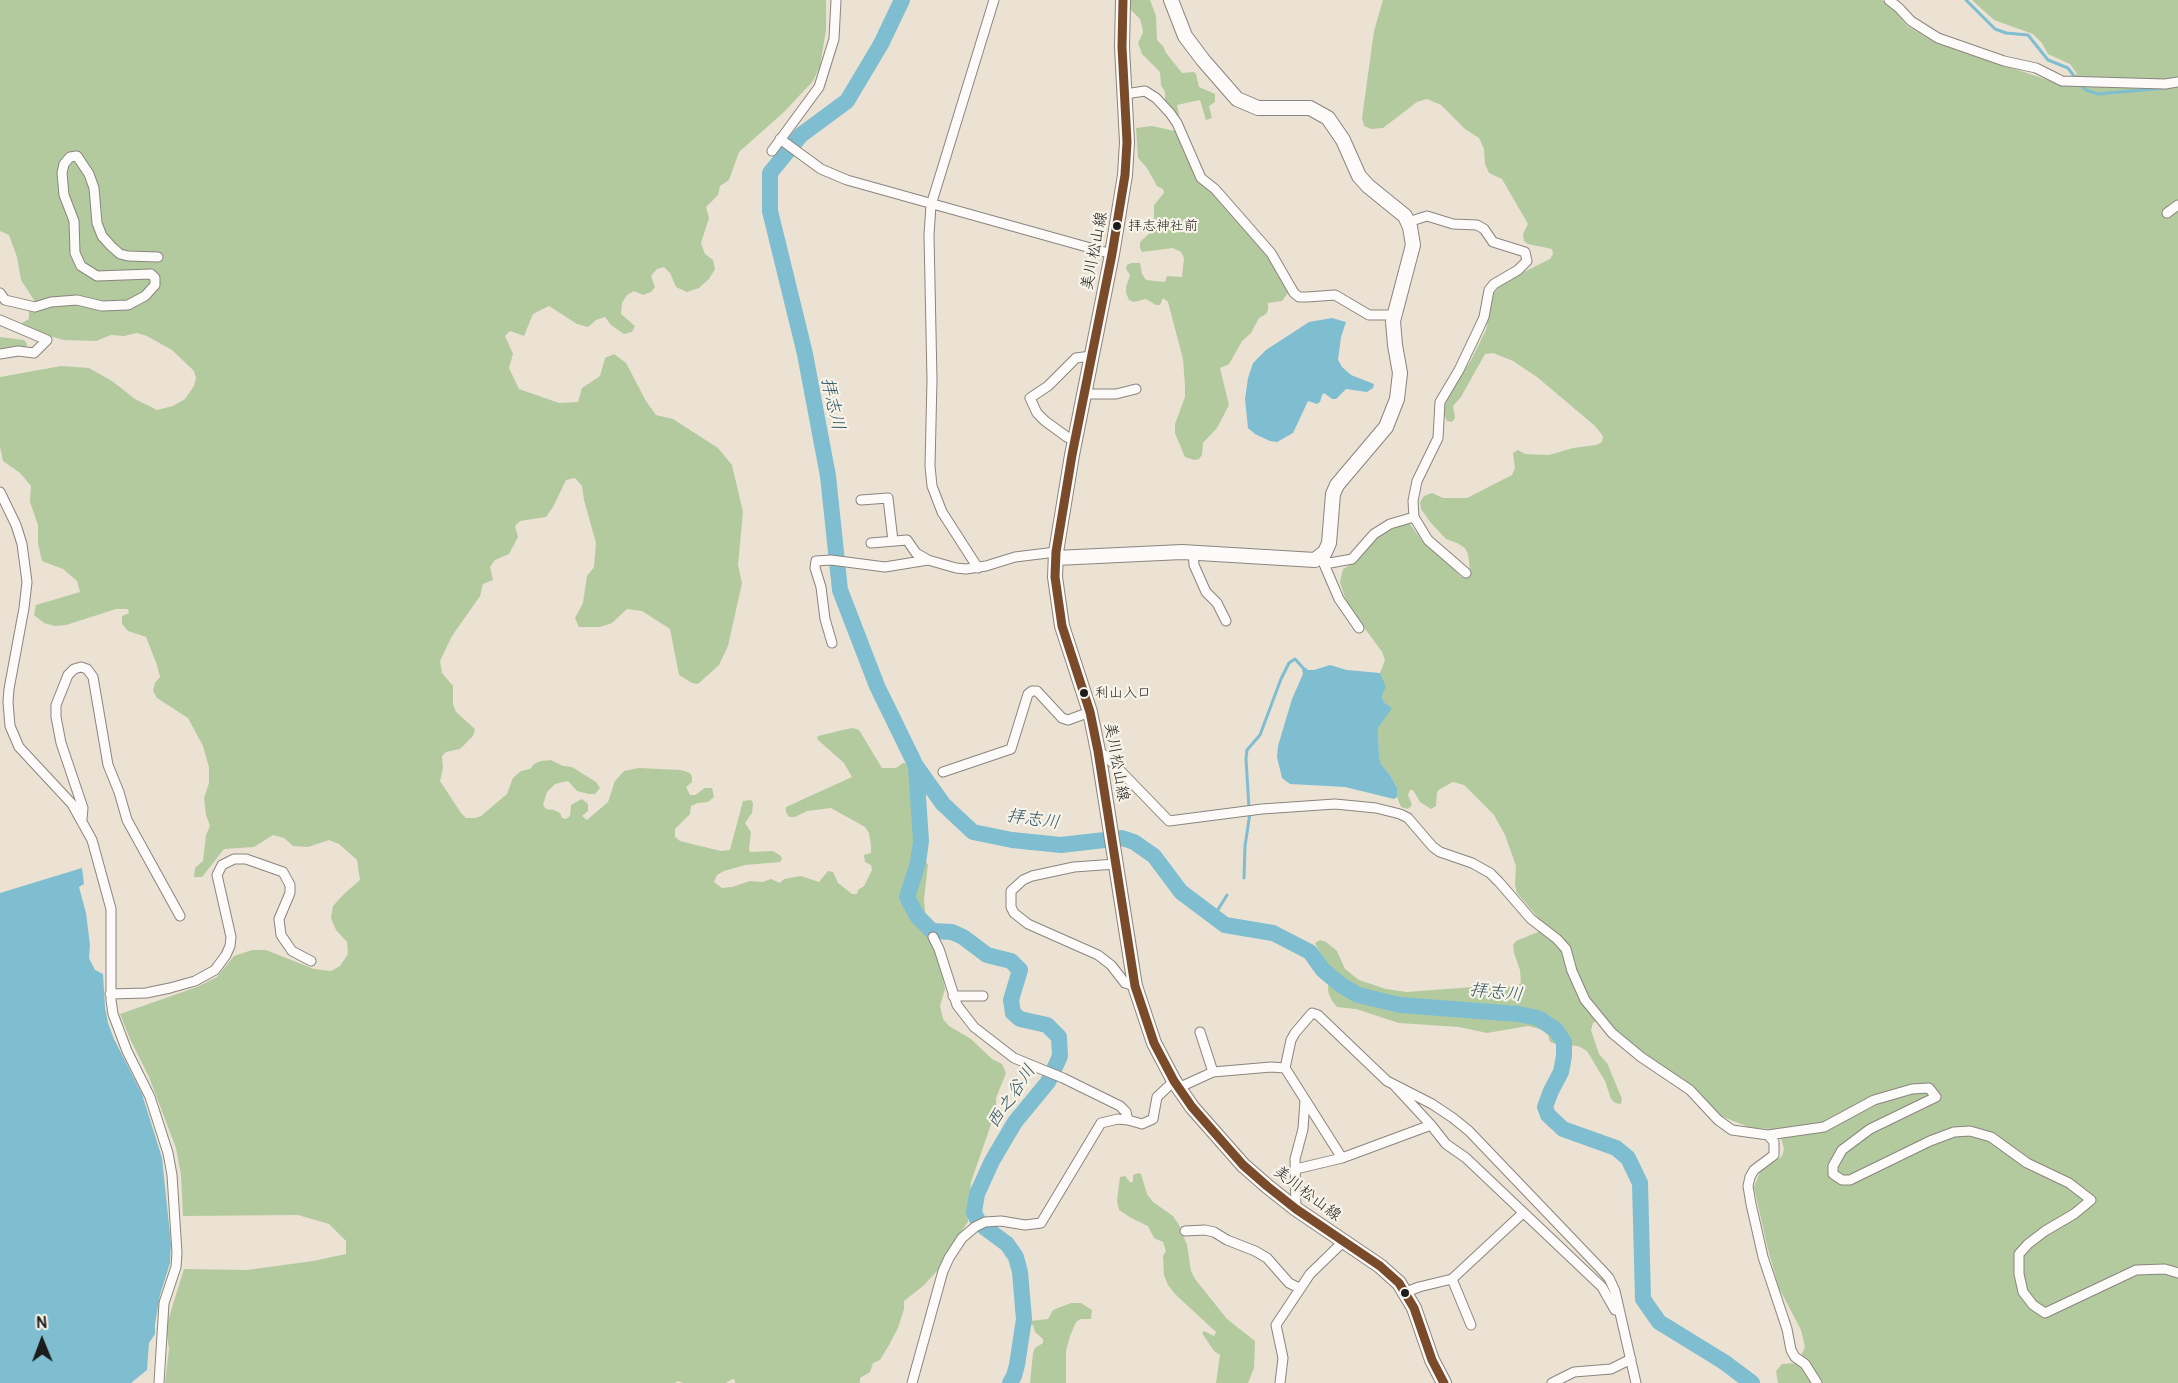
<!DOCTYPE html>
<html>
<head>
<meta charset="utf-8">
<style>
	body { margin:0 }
	#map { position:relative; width:2178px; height:1383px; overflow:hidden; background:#ebe2d4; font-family:Pangolin,sans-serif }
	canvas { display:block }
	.north { position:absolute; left:12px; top:1311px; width:60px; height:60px; -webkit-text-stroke:4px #f7f3e8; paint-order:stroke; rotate:359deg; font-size:16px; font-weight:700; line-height:24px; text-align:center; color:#1c1c1c }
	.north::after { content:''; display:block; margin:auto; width:21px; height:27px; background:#1c1c1c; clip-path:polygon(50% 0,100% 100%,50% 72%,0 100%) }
</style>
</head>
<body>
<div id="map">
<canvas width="2178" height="1383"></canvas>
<div class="north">N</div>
</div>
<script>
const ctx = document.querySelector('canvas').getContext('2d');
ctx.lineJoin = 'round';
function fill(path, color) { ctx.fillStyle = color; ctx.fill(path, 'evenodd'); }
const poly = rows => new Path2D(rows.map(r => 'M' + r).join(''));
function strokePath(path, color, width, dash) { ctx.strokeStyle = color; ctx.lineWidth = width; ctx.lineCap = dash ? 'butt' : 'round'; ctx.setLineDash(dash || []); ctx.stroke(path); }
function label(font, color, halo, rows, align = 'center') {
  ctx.font = font + ' Pangolin,"Klee One",sans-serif'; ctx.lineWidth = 4.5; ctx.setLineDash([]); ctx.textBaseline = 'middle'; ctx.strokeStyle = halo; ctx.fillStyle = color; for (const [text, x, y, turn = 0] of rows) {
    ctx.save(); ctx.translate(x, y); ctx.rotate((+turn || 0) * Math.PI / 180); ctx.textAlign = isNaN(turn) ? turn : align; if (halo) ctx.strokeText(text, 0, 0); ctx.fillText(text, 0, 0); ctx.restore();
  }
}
const forest = poly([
	[0,0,826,0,826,30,820,66,813,81,784,112,739,152,729,180,720,186,718,195,706,207,709,218,701,243,705,254,713,260,715,269,709,279,699,288,687,292,676,287,670,273,664,267,657,269,651,276,655,287,651,292,643,295,634,291,627,295,622,303,621,314,635,326,632,332,624,334,611,325,605,317,596,320,588,327,577,324,549,306,533,314,524,336,510,331,505,336,513,354,509,368,519,389,559,403,578,402,582,388,600,376,605,358,614,354,626,363,646,401,656,415,673,419,718,448,732,465,743,512,738,565,742,583,728,646,719,665,698,684,692,683,679,675,670,629,642,611,627,609,612,623,600,627,579,627,575,618,583,603,587,576,594,567,596,543,584,500,582,486,575,478,566,480,553,507,546,517,520,521,515,526,518,537,509,554,495,560,490,567,493,580,483,584,480,596,452,636,440,661,442,673,453,686,453,704,456,712,475,729,473,736,460,749,446,752,442,756,443,768,440,781,461,813,466,818,475,818,481,816,507,794,513,778,521,771,530,769,534,764,541,761,551,760,563,766,572,767,596,782,600,788,595,794,589,794,577,791,568,781,555,784,547,792,543,805,546,809,554,810,560,813,562,818,566,819,570,816,571,805,582,799,588,804,588,811,582,816,587,820,608,802,615,781,624,771,639,768,681,770,690,773,692,777,692,782,686,787,690,795,695,795,705,788,712,788,714,797,708,802,698,803,691,806,690,814,675,829,675,837,680,841,696,845,721,851,730,850,743,801,751,800,753,803,752,813,745,823,751,832,749,849,750,852,773,851,781,856,782,859,780,862,745,865,724,871,717,875,714,882,722,888,732,887,750,881,762,882,771,879,780,883,784,879,801,876,819,882,828,871,833,872,838,883,852,894,857,894,858,890,864,886,872,870,871,865,865,862,864,855,871,853,871,846,869,833,865,827,831,808,807,811,795,817,789,817,786,812,786,807,852,777,844,763,817,739,818,736,843,730,852,728,859,730,882,768,896,768,903,763,908,764,912,768,917,851,928,865,924,899,927,933,940,964,945,989,940,1006,943,1019,949,1026,971,1039,992,1059,1002,1064,1006,1073,996,1098,996,1110,971,1182,968,1222,949,1249,938,1270,923,1286,904,1301,904,1309,898,1328,889,1345,880,1360,873,1363,870,1372,860,1378,860,1383,735,1383,735,1380,732,1379,726,1383,683,1383,678,1381,675,1383,165,1383,169,1349,166,1327,184,1269,247,1270,313,1261,346,1254,346,1241,329,1224,298,1215,183,1216,181,1175,176,1148,149,1077,130,1039,120,1014,197,987,217,977,234,956,252,950,266,950,314,969,331,971,340,966,348,954,347,942,336,930,331,918,333,906,345,893,360,880,357,860,339,844,329,840,308,847,293,846,284,838,273,835,254,847,224,849,202,877,194,877,195,868,203,861,206,835,210,826,206,815,204,798,209,783,209,767,203,746,188,718,157,698,153,691,155,683,160,677,157,665,146,637,128,631,122,624,122,616,129,613,128,609,116,609,66,625,55,626,44,623,34,615,36,605,80,592,77,581,63,569,42,561,38,543,38,525,30,502,31,486,20,473,3,461,0,447,0,377,61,366,89,368,112,381,135,399,157,410,173,406,185,399,194,386,196,378,194,371,172,350,147,336,137,333,124,336,111,335,96,341,64,340,23,329,22,323,29,319,29,311,34,300,21,280,17,257,9,235,0,231],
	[1128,0,1150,0,1156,16,1157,40,1163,46,1166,53,1182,73,1194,72,1196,74,1199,87,1215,94,1215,102,1209,106,1212,118,1206,120,1200,100,1177,105,1179,115,1175,116,1165,102,1165,92,1161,85,1160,72,1142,54,1138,43,1143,33,1142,26,1140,19,1129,8],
	[1383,0,1882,0,1895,11,1907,26,1934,42,2057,83,2077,74,2070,64,2048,54,2042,43,2033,34,1994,20,1972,0,2178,0,2178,1383,1778,1383,1776,1371,1782,1364,1798,1363,1805,1347,1801,1330,1779,1288,1767,1246,1754,1187,1760,1172,1782,1156,1784,1149,1781,1138,1773,1129,1751,1128,1716,1114,1704,1098,1682,1079,1643,1055,1614,1030,1602,1016,1593,1023,1591,1030,1599,1054,1607,1063,1622,1099,1621,1104,1615,1103,1611,1099,1605,1081,1587,1051,1578,1046,1556,1044,1550,1042,1548,1035,1543,1030,1528,1026,1487,1033,1459,1027,1399,1023,1356,1009,1337,1007,1331,999,1328,991,1329,968,1315,943,1320,940,1326,942,1337,951,1345,969,1359,980,1386,989,1407,992,1473,987,1482,983,1492,986,1516,987,1521,983,1520,970,1514,953,1513,945,1516,941,1538,932,1541,921,1517,893,1515,885,1516,866,1505,835,1494,815,1464,785,1453,782,1440,789,1437,792,1436,806,1431,809,1420,802,1413,790,1410,790,1408,795,1412,805,1408,809,1401,807,1397,797,1397,788,1390,775,1381,764,1379,757,1378,728,1391,708,1385,703,1382,698,1380,673,1385,660,1382,652,1347,604,1340,582,1343,569,1356,561,1375,538,1403,524,1410,524,1423,542,1443,558,1461,577,1466,578,1470,570,1468,554,1465,548,1457,543,1446,539,1431,523,1421,509,1420,502,1424,496,1432,493,1443,498,1467,498,1512,475,1515,468,1513,453,1518,450,1525,454,1549,455,1573,448,1596,445,1602,442,1603,436,1595,426,1537,377,1513,361,1493,353,1485,354,1461,397,1453,406,1455,418,1452,422,1447,421,1444,414,1445,405,1451,391,1471,360,1486,330,1494,293,1500,286,1510,279,1550,259,1553,254,1552,249,1528,244,1524,241,1523,234,1528,224,1502,179,1489,173,1485,164,1484,149,1479,138,1465,129,1441,105,1427,99,1417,102,1383,128,1371,129,1364,126,1362,118,1374,31],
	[1152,126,1175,131,1213,190,1268,254,1288,293,1282,301,1268,303,1268,310,1266,314,1259,318,1251,333,1242,341,1229,364,1220,368,1229,405,1217,428,1203,443,1202,455,1199,459,1194,460,1185,457,1175,433,1175,424,1185,397,1185,386,1183,359,1168,302,1163,298,1160,305,1156,305,1146,299,1134,302,1129,300,1126,293,1126,287,1130,275,1126,269,1127,265,1131,263,1140,263,1142,274,1146,280,1165,282,1167,276,1182,277,1184,258,1181,252,1173,248,1142,252,1140,248,1140,242,1154,229,1154,205,1164,193,1163,189,1157,186,1147,168,1138,158,1136,128],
	[0,337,24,340,27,344,26,348,0,349],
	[1139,1173,1141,1174,1147,1194,1153,1202,1173,1216,1179,1225,1187,1245,1191,1271,1195,1279,1227,1319,1255,1341,1254,1368,1248,1383,1216,1383,1220,1355,1214,1351,1202,1333,1204,1331,1214,1336,1216,1332,1176,1295,1168,1285,1164,1275,1163,1256,1166,1251,1163,1242,1154,1238,1148,1226,1131,1218,1119,1210,1117,1201,1120,1177,1125,1176,1130,1182,1133,1182,1133,1175],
	[993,1228,1007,1237,1019,1250,1025,1269,1030,1321,1048,1319,1053,1310,1071,1303,1081,1303,1092,1310,1091,1319,1081,1319,1076,1322,1070,1336,1066,1351,1066,1383,1030,1383,1033,1353,1035,1348,1043,1343,1043,1339,1035,1332,1033,1325,1020,1321,1017,1317,1015,1311,1017,1290,1016,1276,1008,1252,990,1232]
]);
const water = poly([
	[1332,318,1346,322,1341,337,1338,360,1342,367,1351,375,1374,384,1373,388,1367,392,1346,389,1336,399,1332,399,1324,393,1322,395,1320,402,1317,404,1308,401,1293,433,1277,442,1270,441,1255,434,1248,428,1245,399,1248,378,1253,363,1266,350,1309,322],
	[1330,665,1347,670,1380,673,1386,687,1383,692,1382,698,1385,703,1392,708,1378,728,1379,757,1381,764,1390,775,1397,788,1397,797,1394,799,1345,787,1290,784,1282,778,1277,757,1278,746,1292,699,1303,674,1302,670,1306,668,1308,670,1314,670],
	[82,868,84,884,79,887,86,913,90,945,89,958,95,970,103,974,105,1007,108,1023,114,1039,142,1094,162,1158,171,1244,170,1263,160,1295,155,1324,155,1334,149,1343,147,1370,131,1383,0,1383,0,893]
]);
const stream = poly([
	[1966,0,1995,29,2006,33,2028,35,2048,60,2068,68,2077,80],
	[2081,85,2086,90,2098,94,2165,88],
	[1249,808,1246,759,1247,750,1260,735,1281,679,1289,663,1295,659,1304,669],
	[1244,878,1245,846,1250,813],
	[1214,916,1227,895]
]);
const river = poly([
	[902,0,881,44,847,101,801,135,770,173,770,211,805,354,828,476,840,590,877,686,916,766,943,804,973,832,1012,840,1061,845,1122,838,1134,842,1154,856,1181,892,1225,925,1273,933,1310,952,1323,970,1341,985,1358,995,1400,1005,1518,1014,1538,1018,1556,1030,1564,1042,1564,1056,1561,1072,1551,1091,1545,1107,1548,1115,1563,1129,1616,1148,1628,1158,1640,1183,1643,1299,1659,1322,1724,1362,1752,1383],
	[916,767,921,841,918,863,907,897,917,916,932,931,952,932,963,937,987,955,1011,961,1020,970,1011,1000,1013,1013,1020,1019,1047,1025,1059,1037,1060,1056,1056,1065,1048,1082,1015,1122,992,1161,977,1194,974,1212,977,1219,984,1227,1007,1244,1016,1257,1020,1272,1024,1319,1017,1365,1014,1376,1010,1383]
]);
const street = poly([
	[1889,0,1899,8,1911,21,1938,38,2004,61,2036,68,2062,81,2165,84,2178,82],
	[1125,94,1145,91,1156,98,1170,113,1177,123,1201,178,1215,189,1271,253,1294,293,1299,297,1307,297,1335,295,1369,315,1394,315],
	[780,139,821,169,847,180,1112,254],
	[772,151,819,87,834,39,836,0],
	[2167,213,2178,205],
	[0,293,5,300,35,307,51,302,77,300,102,306,128,305,145,296,155,285,155,278,151,274,97,276,81,266,75,253,74,221,64,195,62,173,64,164,70,157,77,156,89,174,94,188,97,223,102,236,111,246,120,254,128,256,158,257],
	[0,320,47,340,34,353,18,351,0,354],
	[1083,394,1116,394,1136,389],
	[1075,440,1067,437,1045,421,1037,413,1030,398,1048,386,1076,358,1091,356],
	[0,492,16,525,22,544,27,582,24,608,9,689,8,702,10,726,19,747,72,804,92,840,111,909,111,1000,113,1014,127,1051,150,1097,168,1153,172,1175,177,1253,176,1267,164,1303,159,1383],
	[861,500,888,498,893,541],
	[1414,517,1428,540,1466,573],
	[871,543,907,540,916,553,928,560],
	[1193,552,1194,565,1206,592,1217,603,1226,621],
	[1321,557,1330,563,1352,559,1374,534,1390,524,1414,517,1413,501,1417,481,1438,438,1440,402,1459,370,1479,328,1484,317,1489,290,1494,284,1518,270,1527,261,1525,252,1493,242,1484,229,1477,225,1453,224,1427,216,1408,222],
	[1321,557,1339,599,1359,628],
	[978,568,942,512,932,486,930,466,932,380,929,235,931,205,994,0],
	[832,643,825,619,821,587,815,568,816,561,831,560,885,567,928,560,956,568,966,569,986,566,1015,557,1056,552],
	[1098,751,1107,757,1169,821,1262,809,1335,804,1376,808,1400,814,1408,818,1433,847,1440,852,1472,863,1490,873,1499,882,1531,919,1557,939,1566,949,1572,971,1585,1000,1612,1033,1641,1057,1690,1090,1718,1120,1732,1130,1768,1135,1824,1127,1874,1100,1912,1089,1929,1088,1936,1097,1870,1129,1842,1150,1833,1166,1833,1174,1842,1180,1850,1180,1930,1141,1954,1132,1970,1131,1991,1137,2027,1163,2069,1183,2091,1200,2074,1214,2045,1231,2028,1244,2019,1254,2019,1274,2023,1292,2033,1305,2045,1313,2136,1270,2165,1269,2178,1273],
	[943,772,1011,749,1028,694,1032,691,1037,691,1062,718,1068,720,1090,712],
	[82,819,83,808,61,743,56,717,56,705,68,675,74,669,81,667,87,669,93,677,108,765,119,792,127,820,180,916],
	[1116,864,1074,867,1032,876,1023,880,1011,891,1011,907,1014,913,1028,924,1098,955,1111,965,1125,983,1135,986],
	[933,937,939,949,957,1005,974,1027,1014,1058,1063,1078,1120,1106,1126,1112,1128,1120],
	[110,994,146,993,170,988,195,981,215,970,226,955,230,946,231,937,217,875,222,865,234,859,246,859,283,872,290,885,290,893,279,919,281,935,292,951,311,961],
	[953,996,983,996],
	[1200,1032,1213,1072],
	[1285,1068,1342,1158,1431,1125,1446,1144,1466,1158,1602,1287,1615,1310],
	[1394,1085,1431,1125],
	[1178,1088,1213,1072,1271,1067,1285,1068,1291,1040,1295,1033,1312,1013,1318,1015,1387,1081,1432,1104,1453,1118,1469,1131,1600,1268,1609,1278,1615,1291,1636,1383],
	[1768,1135,1774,1142,1774,1155,1754,1170,1750,1177,1748,1186,1751,1204,1763,1257,1787,1329,1791,1350,1795,1357,1805,1364,1817,1383],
	[1296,1169,1342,1158],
	[1296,1209,1295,1159,1303,1129,1305,1100],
	[1185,1231,1205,1230,1214,1232,1227,1240,1255,1251,1267,1258,1289,1283,1299,1288],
	[1452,1279,1471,1325],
	[1406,1292,1419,1287,1452,1279,1523,1213],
	[912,1383,943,1271,949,1258,962,1238,975,1227,985,1222,1001,1221,1025,1225,1041,1223,1101,1123,1118,1119,1128,1120,1142,1124,1153,1119,1157,1097,1174,1081],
	[1280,1383,1283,1358,1276,1325,1310,1274,1344,1241],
	[1552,1383,1574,1372,1611,1369,1631,1359]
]);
const secondary = poly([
	[1123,0,1122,47,1127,142,1125,175,1112,254,1072,455,1056,552,1055,577,1062,626,1090,712,1098,751,1135,986,1154,1043,1174,1081,1192,1107,1243,1165,1267,1186,1296,1209,1380,1266,1399,1283,1414,1308,1432,1360,1444,1383],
	[1056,558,1182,552,1315,560,1325,552,1329,543,1333,494,1337,485,1386,427,1397,399,1400,373,1395,345,1393,321,1413,245,1410,227,1405,216,1368,186,1359,176,1343,140,1328,118,1310,108,1258,108,1237,99,1203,60,1185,36,1171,0]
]);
const bus1 = poly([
	[1123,0,1122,47,1127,142,1125,175,1112,254,1072,455,1056,552,1055,577,1062,626,1090,712,1098,751,1135,986,1154,1043,1174,1081,1192,1107,1243,1165,1267,1186,1296,1209,1380,1266,1399,1283,1414,1308,1432,1360,1444,1383]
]);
const markers = [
	[1117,226,5,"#1c1c1c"],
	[1084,693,5,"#1c1c1c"],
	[1405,1293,5,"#1c1c1c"]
];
const busNames = [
	["拝志神社前",1128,226],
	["利山入口",1095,693]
];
const streetNames = [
	["美川松山線",1095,251,-79],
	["美川松山線",1116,762,80],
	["美川松山線",1307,1194,37]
];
const waterNames = [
	["拝志川",832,404,77],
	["拝志川",1033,820,8],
	["拝志川",1496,993,6],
	["西之谷川",1012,1097,-56]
];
fill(forest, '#b3ca9e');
fill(water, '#7ebed0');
strokePath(stream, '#7ebed0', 3);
strokePath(river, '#7ebed0', 16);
strokePath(street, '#8a857e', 11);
strokePath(secondary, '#8a857e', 16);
strokePath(street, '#fcfbf9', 9);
strokePath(secondary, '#fcfbf9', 14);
strokePath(bus1, '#7a4b2a', 9);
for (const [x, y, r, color] of markers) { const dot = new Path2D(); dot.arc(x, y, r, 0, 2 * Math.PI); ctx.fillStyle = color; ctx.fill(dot); strokePath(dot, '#f7f3e8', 2); }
label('14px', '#1c1c1c', '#f7f3e8', busNames, 'left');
label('16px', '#1c1c1c', '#f7f3e8', streetNames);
label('italic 18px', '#315764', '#f7f3e8', waterNames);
</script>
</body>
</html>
